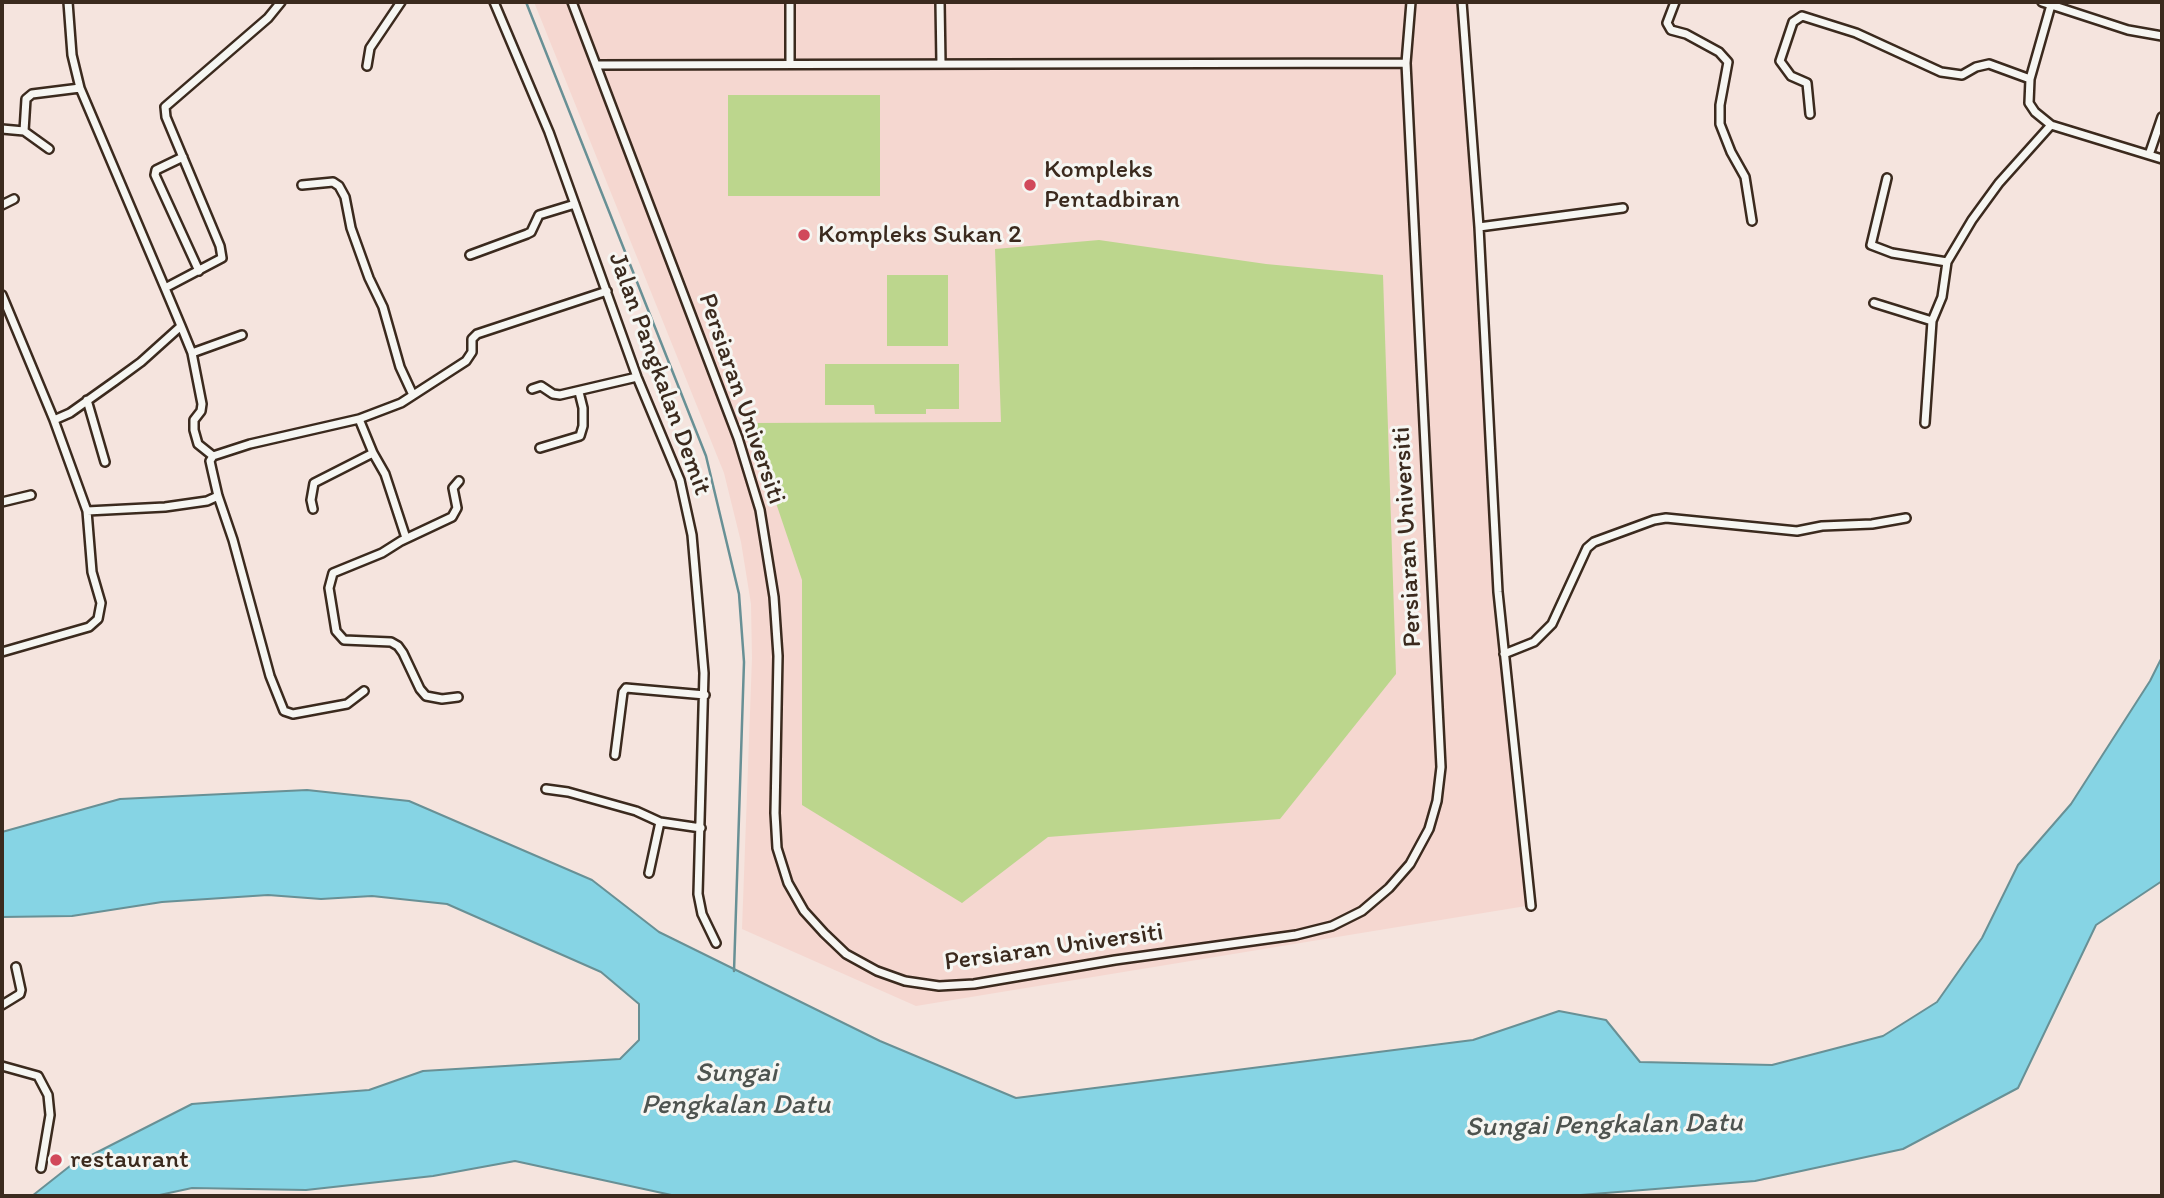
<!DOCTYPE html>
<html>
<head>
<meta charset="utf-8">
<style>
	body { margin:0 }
	#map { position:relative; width:2164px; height:1198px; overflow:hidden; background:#f5e4de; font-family:Itim,sans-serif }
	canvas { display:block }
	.frame { position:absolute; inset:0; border:4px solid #3b2a1e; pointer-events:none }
</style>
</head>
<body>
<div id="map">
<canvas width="2164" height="1198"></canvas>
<div class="frame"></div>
</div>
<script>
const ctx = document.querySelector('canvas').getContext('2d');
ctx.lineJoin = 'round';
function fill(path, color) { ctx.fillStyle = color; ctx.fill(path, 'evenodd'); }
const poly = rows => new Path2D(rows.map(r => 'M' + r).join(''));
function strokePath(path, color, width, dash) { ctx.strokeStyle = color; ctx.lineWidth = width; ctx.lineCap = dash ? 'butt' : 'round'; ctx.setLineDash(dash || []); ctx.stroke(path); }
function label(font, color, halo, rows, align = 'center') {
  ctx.font = font + ' Itim,sans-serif'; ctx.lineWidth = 6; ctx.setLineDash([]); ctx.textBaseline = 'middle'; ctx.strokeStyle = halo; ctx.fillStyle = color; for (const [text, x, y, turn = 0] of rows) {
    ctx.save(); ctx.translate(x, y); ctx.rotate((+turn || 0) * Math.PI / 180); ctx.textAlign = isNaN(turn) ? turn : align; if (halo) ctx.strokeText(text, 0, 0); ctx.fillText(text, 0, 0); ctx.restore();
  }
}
const built = poly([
	[534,2,1459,2,1495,608,1526,906,916,1006,742,929,752,658,751,604,741,542,724,473]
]);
const green = poly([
	[728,95,880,95,880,196,728,196],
	[1099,240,1266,264,1383,275,1396,674,1280,819,1048,837,962,903,802,805,802,580,749,423,1001,422,995,249],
	[887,275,948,275,948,346,887,346],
	[825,364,959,364,959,409,926,409,926,414,875,414,874,405,825,405]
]);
const water = poly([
	[2162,657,2162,881,2096,925,2018,1088,1903,1149,1755,1181,1568,1196,676,1196,515,1161,433,1176,306,1190,192,1188,155,1196,32,1196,70,1166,192,1104,369,1090,423,1071,620,1059,639,1040,639,1004,601,972,447,904,372,896,321,899,268,895,162,902,72,916,2,917,2,832,120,799,307,790,409,801,592,880,659,932,880,1041,1016,1098,1473,1040,1559,1011,1606,1020,1640,1062,1772,1065,1883,1036,1937,1002,1982,938,2018,865,2071,804,2150,681,2162,657]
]);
const stream = poly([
	[526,2,706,456,739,594,744,662,734,971]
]);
const minor = poly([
	[68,2,72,55,80,88,165,288],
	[494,2,549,132,637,377,680,480,692,535,704,673,698,894,702,914,716,943],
	[572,2,738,438,760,510,774,597,778,656,775,813,777,848,788,883,804,911,824,933,846,954,877,971,905,981,939,986,974,984,1115,960,1296,935,1332,926,1362,911,1389,888,1410,864,1429,829,1437,801,1441,767,1406,63,1411,2],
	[940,2,941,64],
	[1462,2,1479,227,1498,592,1531,906],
	[1675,2,1667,23,1671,30,1686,34,1719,52,1728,62,1720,105,1720,124,1731,152,1745,177,1752,221],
	[2042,2,2128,30,2162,36],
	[2051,5,2030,79,2029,103,2035,112,2051,125,2162,159],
	[790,64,790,2],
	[596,65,1406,63],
	[367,66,370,48,401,2],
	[1810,114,1807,83,1791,76,1780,61,1793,22,1802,16,1856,33,1941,72,1962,75,1976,67,1989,64,2030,79],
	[2,129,24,131],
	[49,149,24,131,26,99,32,94,80,88],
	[2149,155,2162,117],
	[183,157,156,170,155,175,199,271],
	[1887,178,1871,245,1892,253,1947,262],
	[302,185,333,182,339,186,345,197,351,228,369,278,383,307,400,367,413,395],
	[2,205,14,199],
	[1479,227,1623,208],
	[470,255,527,234,531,232,539,215,575,204],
	[2,295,54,420,87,511,165,507,207,501,218,496],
	[1874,303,1932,321],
	[181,326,192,353,202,404,201,411,194,420,194,430,198,444,213,456],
	[192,353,242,335],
	[532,389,541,386,553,394,560,395,637,377],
	[87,400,105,462],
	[359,419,373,453,385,474,406,538],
	[54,420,70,413,115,381,141,362,181,326,165,288,222,258,220,246,166,117,165,107,268,18,281,2],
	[1925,423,1932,321,1942,297,1947,262,1972,220,1999,183,2051,125],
	[540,448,580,436,583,426,583,408,579,392],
	[213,456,250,444,359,419,401,403,466,361,472,352,472,339,477,334,607,291],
	[213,456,210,461,212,470,218,496,233,540,270,676,284,711,293,714,347,704,364,691],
	[2,502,31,495],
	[313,509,311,500,314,483,373,453],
	[2,652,89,627,98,619,101,603,92,572,87,511],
	[1504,654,1534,642,1552,624,1587,548,1594,542,1654,520,1666,518,1797,531,1822,526,1872,524,1906,518],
	[458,697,442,699,426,696,420,689,403,653,398,646,391,642,344,640,336,631,329,588,333,573,382,553,401,541,452,517,457,508,453,488,459,481],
	[615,755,623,692,626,688,705,695],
	[546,789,568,792,636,811,660,822,701,828],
	[649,873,660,822],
	[2,1005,20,994,21,990,16,967],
	[2,1066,38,1076,48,1095,50,1115,41,1168]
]);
const markers = [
	[1030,185,7,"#d1495b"],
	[804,235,7,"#d1495b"],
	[56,1160,7,"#d1495b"]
];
const poiNames = [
	["Kompleks",1044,170],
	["Pentadbiran",1044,200],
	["Kompleks Sukan 2",818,235],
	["restaurant",70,1160]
];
const streetNames = [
	["Jalan Pangkalan Demit",659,374,70],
	["Persiaran Universiti",741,399,71],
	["Persiaran Universiti",1408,537,-93],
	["Persiaran Universiti",1054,948,-8]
];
const waterNames = [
	["Sungai",736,1074],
	["Pengkalan Datu",736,1106],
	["Sungai Pengkalan Datu",1604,1126,-1]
];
fill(built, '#f5d7d0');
fill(green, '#bcd68d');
fill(water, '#86d4e4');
strokePath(water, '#689095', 2);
strokePath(stream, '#689095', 2.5);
strokePath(minor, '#3b2a1e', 12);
strokePath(minor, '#f6f6f2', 7);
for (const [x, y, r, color] of markers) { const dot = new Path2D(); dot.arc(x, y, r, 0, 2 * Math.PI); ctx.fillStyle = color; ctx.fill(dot); strokePath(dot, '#f6f6f2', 2.5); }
label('26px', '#3b2a1e', '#f6f6f2', poiNames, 'left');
label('26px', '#3b2a1e', '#f6f6f2', streetNames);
label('italic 28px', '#4e5450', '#f6f6f2', waterNames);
</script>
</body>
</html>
